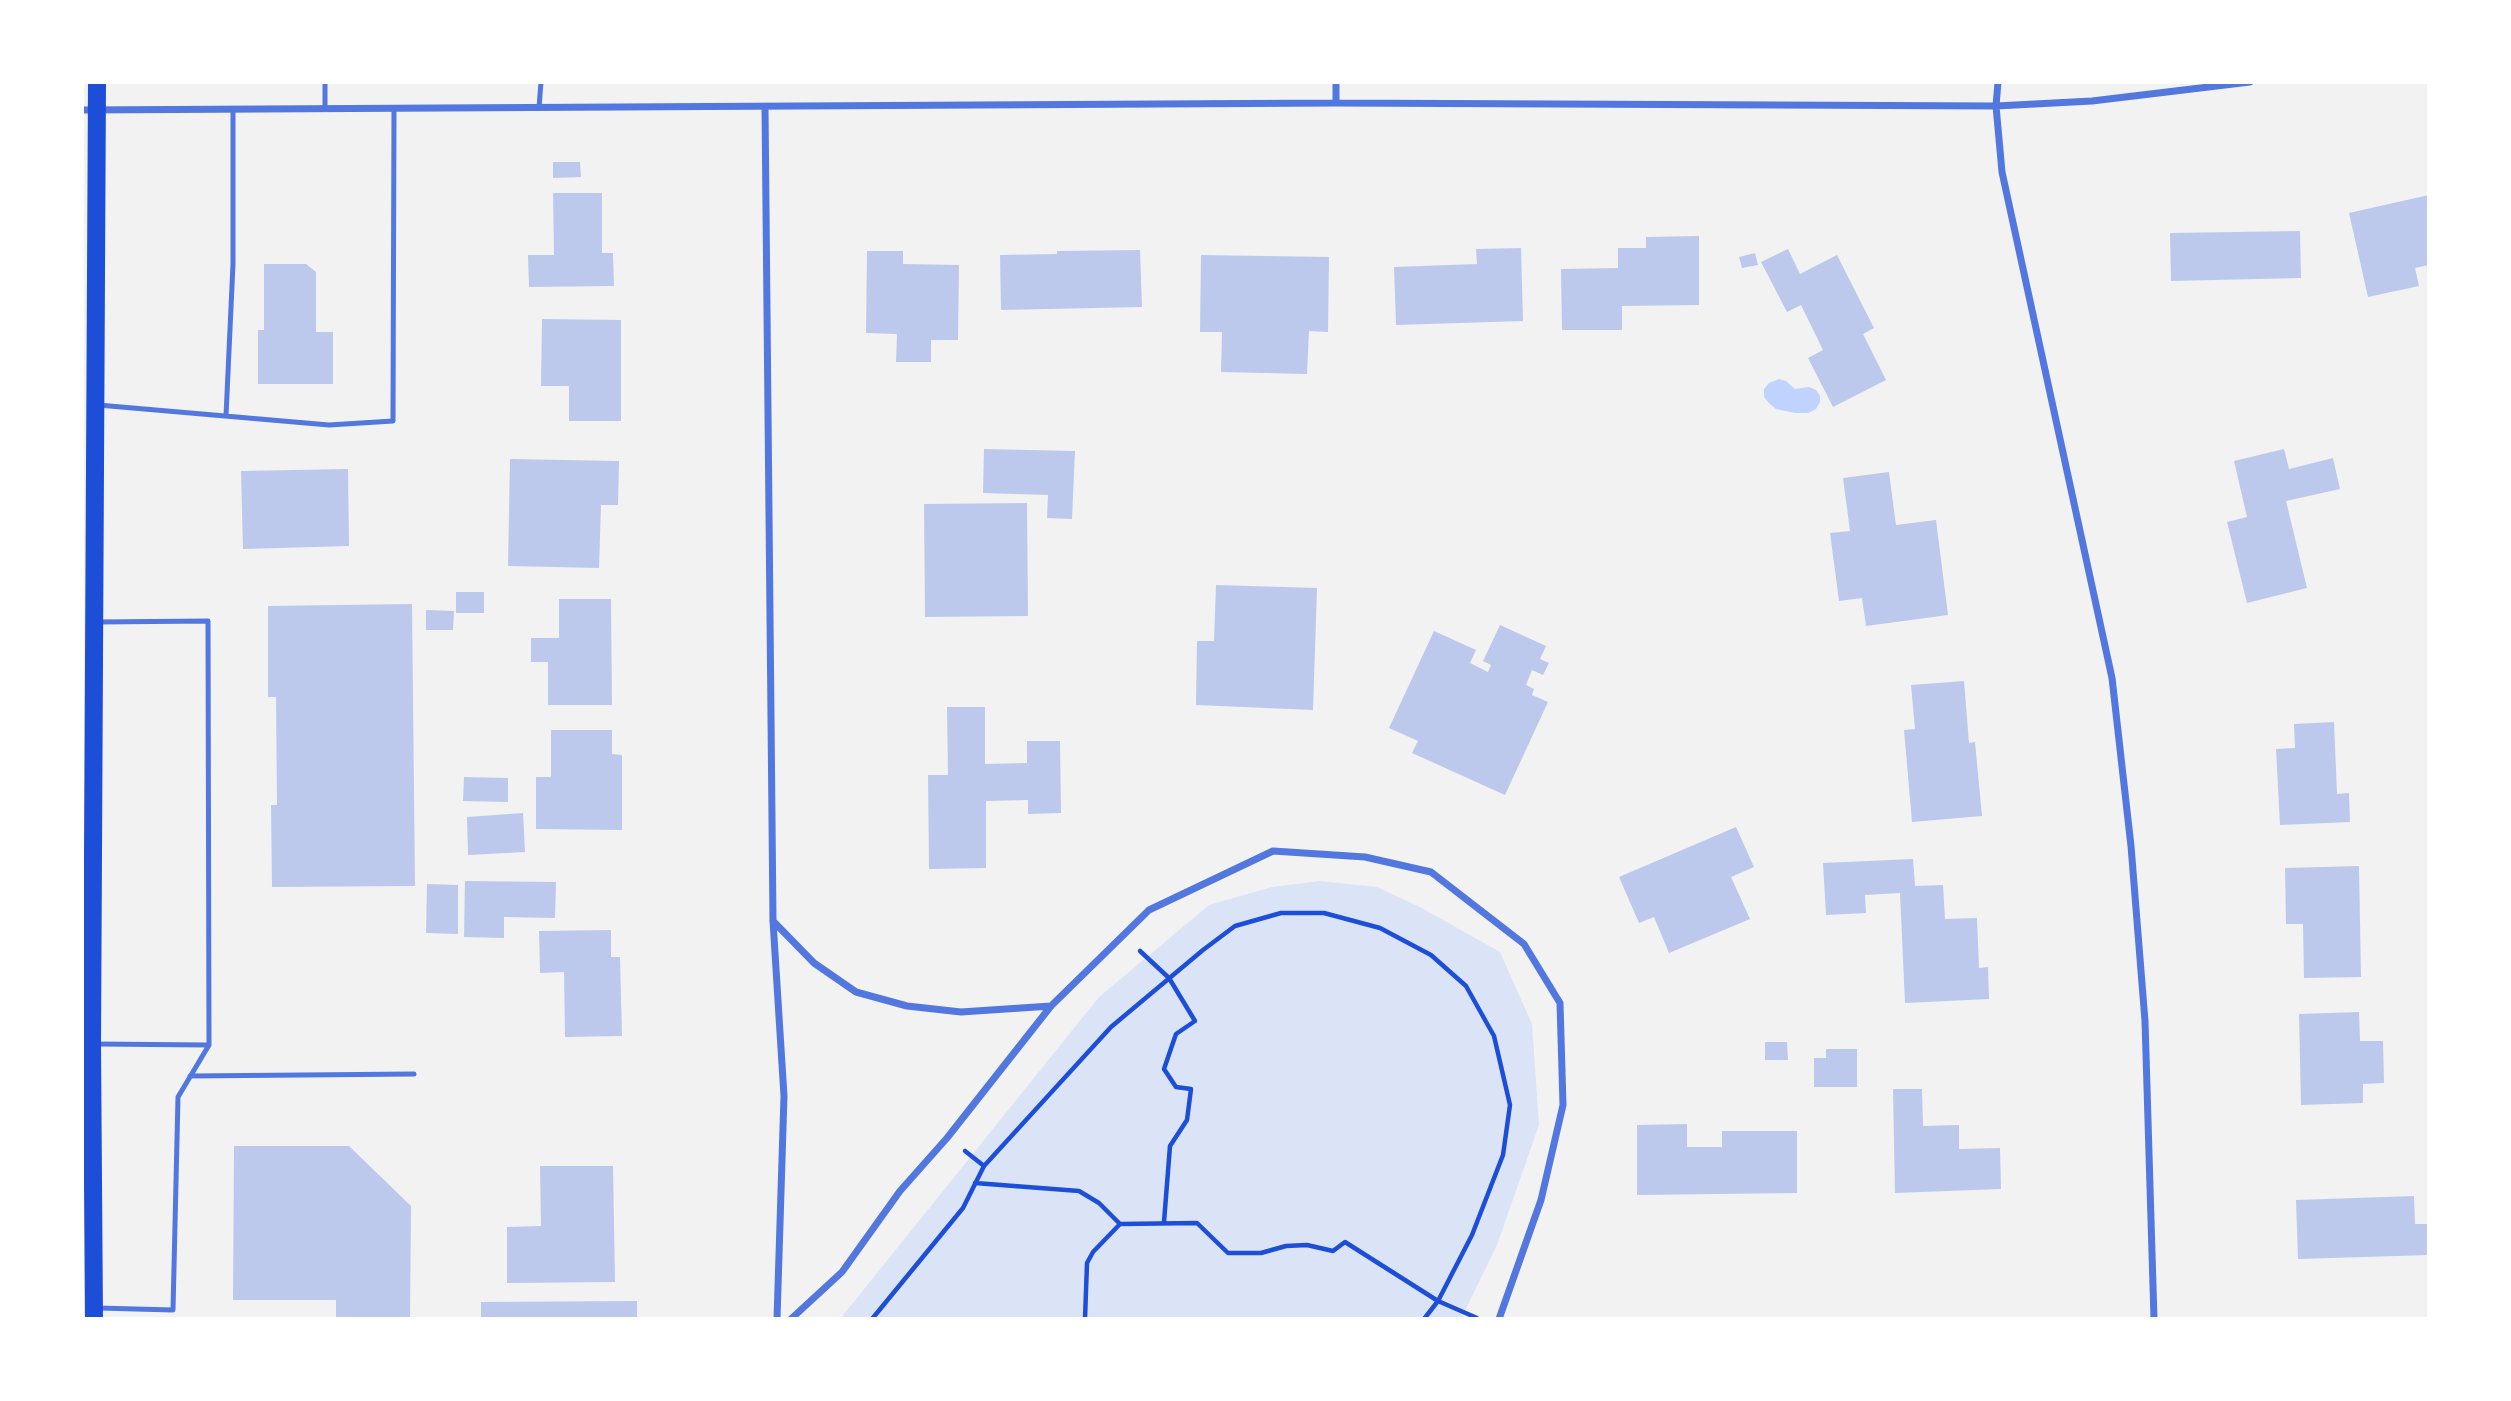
<!DOCTYPE html>
<html>
<head>
<meta charset="utf-8">
<style>
	body { margin:0 }
	#map { position:relative; width:2511px; height:1401px; overflow:hidden; background:#f2f2f2; font-family:Roboto,sans-serif }
	canvas { display:block }
	.frame { position:absolute; inset:0; border:84px solid #fff; pointer-events:none }
</style>
</head>
<body>
<div id="map">
<canvas width="2511" height="1401"></canvas>
<div class="frame"></div>
</div>
<script>
const ctx = document.querySelector('canvas').getContext('2d');
ctx.lineJoin = 'round';
function fill(path, color) { ctx.fillStyle = color; ctx.fill(path, 'evenodd'); }
const poly = rows => new Path2D(rows.map(r => 'M' + r).join(''));
function strokePath(path, color, width, dash) { ctx.strokeStyle = color; ctx.lineWidth = width; ctx.lineCap = dash ? 'butt' : 'round'; ctx.setLineDash(dash || []); ctx.stroke(path); }
const green = poly([
	[1320,881,1377,887,1422,908,1500,952,1532,1024,1539,1125,1497,1245,1461,1319,840,1319,1099,997,1209,905,1272,887]
]);
const water = poly([
	[1779,379,1786,381,1795,389,1809,387,1816,390,1820,396,1820,402,1816,409,1808,413,1795,413,1776,409,1769,403,1764,397,1764,389,1769,383]
]);
const building = poly([
	[553,162,580,162,581,177,553,178],
	[553,193,602,193,602,253,613,253,614,286,529,287,528,255,554,255],
	[2429,195,2429,265,2415,268,2419,286,2368,297,2349,213],
	[2300,231,2301,278,2171,281,2170,233],
	[1699,236,1699,305,1622,306,1622,330,1562,330,1561,269,1618,268,1618,248,1646,248,1646,237],
	[1521,248,1523,321,1396,325,1394,267,1477,264,1476,249],
	[1788,249,1800,274,1837,255,1874,328,1863,334,1886,380,1833,407,1808,358,1823,350,1801,305,1787,312,1761,262],
	[1140,250,1142,307,1001,310,1000,255,1057,254,1057,251],
	[867,251,903,251,903,264,959,265,958,340,931,340,931,362,896,362,897,334,866,333],
	[1755,253,1758,265,1742,268,1739,257],
	[1201,255,1329,257,1328,332,1309,331,1307,374,1221,372,1222,332,1200,332],
	[264,264,306,264,316,272,316,332,333,332,333,384,258,384,258,330,264,330],
	[542,319,621,320,621,421,569,421,569,386,541,386],
	[984,449,1075,451,1072,519,1047,518,1048,495,983,493],
	[2284,449,2289,469,2333,458,2340,489,2286,501,2307,588,2247,603,2227,522,2247,517,2234,461],
	[510,459,619,461,618,505,601,505,599,568,508,566],
	[348,469,349,546,243,549,241,471],
	[1889,472,1896,525,1936,520,1948,615,1866,626,1862,598,1839,601,1830,533,1850,531,1843,478],
	[1027,503,1028,616,925,617,924,504],
	[1216,585,1317,588,1313,710,1196,705,1197,641,1214,641],
	[456,592,484,592,484,613,456,613],
	[559,599,611,599,612,705,548,705,548,662,531,662,531,638,559,638],
	[412,604,415,886,272,887,271,805,277,805,276,697,268,697,268,606],
	[426,610,454,611,453,630,426,630],
	[1500,625,1546,646,1540,659,1549,663,1543,675,1532,670,1526,685,1534,689,1532,695,1548,702,1505,795,1412,753,1418,741,1389,728,1434,631,1476,650,1470,663,1488,672,1491,665,1483,661],
	[1964,681,1969,743,1975,742,1982,816,1912,822,1904,730,1915,729,1911,685],
	[947,707,985,707,985,764,1027,763,1027,741,1060,741,1061,813,1028,814,1028,800,986,801,986,868,929,869,928,775,948,775],
	[2334,722,2337,794,2349,793,2350,822,2280,825,2276,749,2295,748,2294,724],
	[551,730,612,730,612,754,622,755,622,830,536,829,536,777,551,777],
	[464,777,508,778,508,802,463,801],
	[523,813,525,852,468,855,467,817],
	[1736,827,1754,867,1731,877,1750,919,1669,953,1654,917,1639,923,1619,877],
	[1913,859,1915,886,1943,885,1945,919,1977,918,1979,968,1988,967,1989,999,1905,1003,1900,893,1865,895,1866,913,1826,915,1823,863],
	[2359,866,2361,977,2304,978,2303,924,2286,924,2285,868],
	[465,881,556,882,555,918,504,917,504,938,464,937],
	[427,884,458,885,458,934,426,933],
	[611,930,611,957,620,957,622,1036,565,1037,564,972,540,973,539,931],
	[2359,1012,2360,1041,2383,1041,2384,1083,2363,1084,2363,1103,2301,1105,2299,1014],
	[1765,1042,1787,1042,1788,1060,1765,1060],
	[1826,1049,1857,1049,1857,1087,1814,1087,1814,1058,1826,1058],
	[1893,1089,1922,1089,1923,1126,1959,1125,1959,1149,2000,1148,2001,1189,1895,1193],
	[1687,1124,1687,1147,1722,1147,1722,1131,1797,1131,1797,1193,1637,1195,1637,1125],
	[234,1146,349,1146,411,1206,410,1319,336,1319,336,1300,233,1300],
	[540,1166,613,1166,615,1282,507,1283,507,1227,541,1226],
	[2414,1196,2415,1224,2429,1224,2429,1255,2298,1259,2296,1200],
	[637,1301,637,1319,481,1319,481,1302]
]);
const path = poly([
	[1140,951,1169,978,1195,1021,1176,1034,1164,1069,1176,1087,1191,1089,1187,1120,1170,1146,1164,1222],
	[965,1151,984,1166],
	[975,1183,1079,1191,1099,1203,1120,1224,1197,1223,1228,1253,1261,1253,1286,1246,1307,1245,1333,1251,1345,1242,1438,1301,1477,1318],
	[872,1319,963,1208,984,1166,1111,1027,1203,950,1235,926,1281,913,1324,913,1380,928,1431,955,1466,986,1494,1036,1510,1105,1503,1155,1472,1235,1438,1301,1424,1319],
	[1085,1319,1087,1263,1093,1252,1120,1224]
]);
const service = poly([
	[325,82,325,109],
	[539,108,541,82],
	[98,405,329,425,393,421,394,108],
	[226,416,233,264,233,109],
	[98,622,208,621,209,1045,178,1097,173,1310,98,1308],
	[96,1044,208,1045],
	[190,1076,414,1074]
]);
const minor = poly([
	[1336,82,1336,103],
	[1998,82,1996,106,2002,172,2112,678,2131,846,2145,1021,2154,1319],
	[765,107,773,921,784,1096,777,1319],
	[82,110,1336,103,1996,106,2092,101,2250,82],
	[773,921,814,963,856,992,907,1006,961,1012,1051,1006],
	[791,1319,842,1272,900,1191,947,1138,1051,1006,1149,910,1273,851,1365,857,1431,872,1524,944,1560,1003,1563,1105,1541,1200,1499,1319]
]);
const primary = poly([
	[94,1319,92,1044,97,82]
]);
fill(green, '#dbe4f7');
fill(water, '#bfd3fe');
fill(building, '#bdc9ec');
strokePath(path, '#1d4ed8', 4.5);
strokePath(service, '#5277de', 5);
strokePath(minor, '#5277de', 7);
strokePath(primary, '#1d4ed8', 18);
</script>
</body>
</html>
